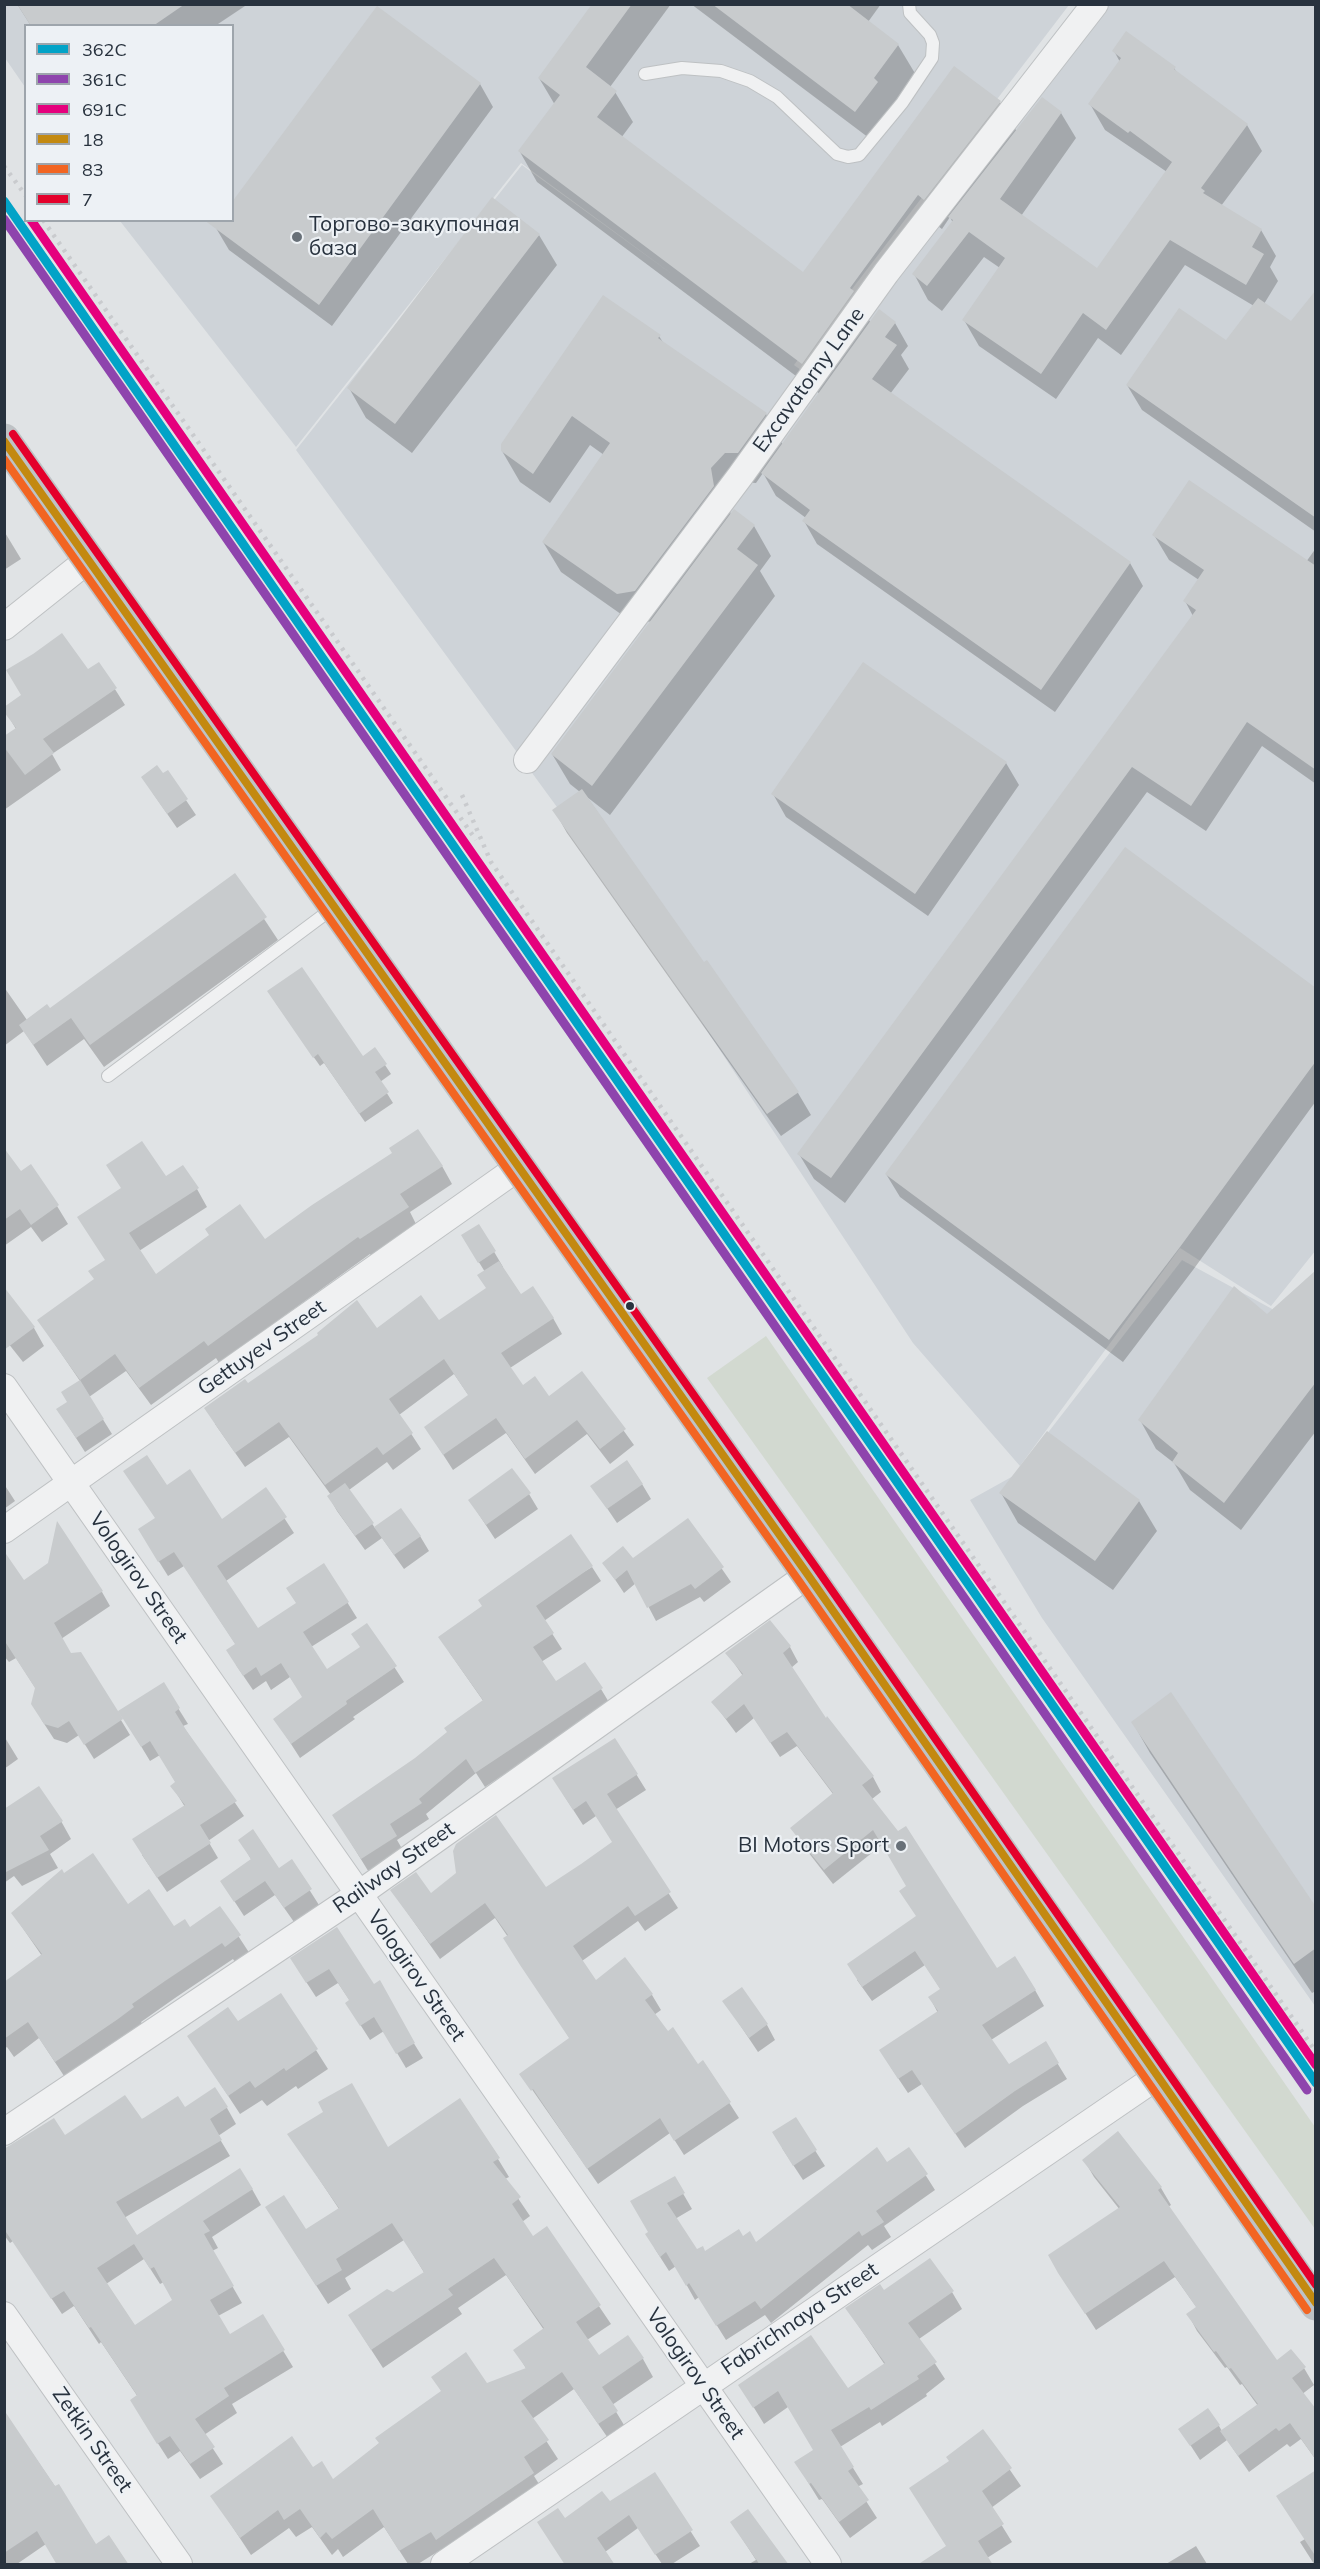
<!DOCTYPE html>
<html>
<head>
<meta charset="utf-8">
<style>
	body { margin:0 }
	#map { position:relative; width:1320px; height:2569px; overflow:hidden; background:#e0e3e5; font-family:Mulish,sans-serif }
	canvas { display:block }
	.frame { position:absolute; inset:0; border:6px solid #28323e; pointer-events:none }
	.legend { position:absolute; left:24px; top:24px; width:210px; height:198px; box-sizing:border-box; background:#edf1f5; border:2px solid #9ea5ac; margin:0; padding:8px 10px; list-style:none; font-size:18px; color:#28323e }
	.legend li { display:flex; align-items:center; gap:12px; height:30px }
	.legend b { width:30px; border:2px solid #9ea5ac }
</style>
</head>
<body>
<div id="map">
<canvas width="1320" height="2569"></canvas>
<div class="frame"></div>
<ul class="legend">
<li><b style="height:8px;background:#02a3c7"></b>362С</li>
<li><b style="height:8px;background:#8e44ad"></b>361С</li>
<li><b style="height:8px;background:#e5007d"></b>691С</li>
<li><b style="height:8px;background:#c38910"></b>18</li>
<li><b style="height:8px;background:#f26522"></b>83</li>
<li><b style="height:8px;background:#e4002b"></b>7</li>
</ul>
</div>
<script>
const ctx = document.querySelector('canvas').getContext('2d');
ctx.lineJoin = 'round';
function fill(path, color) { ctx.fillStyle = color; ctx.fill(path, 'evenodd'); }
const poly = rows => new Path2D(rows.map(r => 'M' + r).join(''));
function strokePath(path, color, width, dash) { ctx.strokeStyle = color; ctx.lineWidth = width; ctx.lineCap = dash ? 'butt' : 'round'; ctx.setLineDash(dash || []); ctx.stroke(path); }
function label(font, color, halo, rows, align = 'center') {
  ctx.font = font + ' Mulish,sans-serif'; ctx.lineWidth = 4.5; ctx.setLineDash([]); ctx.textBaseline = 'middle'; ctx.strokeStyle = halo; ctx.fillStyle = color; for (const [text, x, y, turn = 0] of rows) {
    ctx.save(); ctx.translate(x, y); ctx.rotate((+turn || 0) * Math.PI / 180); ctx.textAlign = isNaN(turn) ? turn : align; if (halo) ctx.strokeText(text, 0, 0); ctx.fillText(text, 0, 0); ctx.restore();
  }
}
const built = poly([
	[4,5,1069,5,794,365,819,383,1100,5,1315,5,1316,1250,1271,1306,1180,1248,1020,1466,913,1343,584,844,296,450,522,165,676,277,521,163,296,447,120,221,232,220,232,26,26,26,25,87,5,58],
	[1182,1260,1274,1310,1315,1282,1315,2006,1042,1618,970,1500,1015,1475]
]);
const green = poly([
	[766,1336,1315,2127,1315,2229,707,1378]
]);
const shadow = poly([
	[17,4,248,4,215,26,31,26],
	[594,4,671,4,610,87,615,92,633,122,621,138,803,274,1000,102,1017,132,1061,113,1076,138,1021,216,1097,270,1167,172,1105,130,1090,104,1120,62,1114,51,1174,68,1178,74,1247,125,1262,151,1221,206,1261,230,1276,256,1270,267,1278,281,1264,304,1291,323,1316,292,1316,532,1142,410,1127,385,1226,342,1254,306,1185,265,1121,355,1098,338,1056,399,979,346,964,320,1000,268,984,257,942,311,928,300,914,274,953,223,950,217,942,229,935,224,867,317,871,323,895,323,908,346,901,355,909,369,890,394,1130,563,1143,586,1055,712,817,544,804,521,806,518,776,496,763,473,756,483,743,482,728,499,731,516,754,526,771,556,760,571,775,596,610,815,587,797,703,964,798,1093,811,1115,781,1136,567,833,554,810,580,792,570,784,552,754,653,621,635,624,561,572,543,542,604,455,590,445,550,503,520,482,502,451,659,336,664,344,766,414,783,445,820,394,537,182,520,152,555,105,539,78],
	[691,4,881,4,868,22,898,45,916,75,873,141],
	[377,8,480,84,493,107,332,326,229,250,216,228,232,220],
	[539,235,557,265,412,453,366,418,349,388],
	[4,531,21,559,4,570],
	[1154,535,1306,562,1316,548,1316,784,1262,746,1206,831,1147,792,845,1203,814,1179,799,1154,1193,616,1185,601,1199,580,1169,560],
	[99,664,125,705,52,754,61,770,4,810,4,738,16,729,4,709,88,671],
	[1006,763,1019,785,928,916,786,817,773,794],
	[167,772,196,815,177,828,152,792,162,775],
	[235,875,278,940,104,1067,84,1039,47,1066,24,1031,4,1046,4,987,27,1020,49,1010],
	[1316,990,1316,1101,1193,1270,1123,1362,900,1197,886,1174],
	[275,1002,362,1058,385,1065,391,1074,380,1082,393,1103,365,1122,324,1063,320,1066],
	[4,1151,21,1173,57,1206,68,1224,42,1242,31,1227,4,1246],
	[442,1166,452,1184,410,1212,417,1226,371,1256,370,1254,219,1363,216,1358,151,1405,126,1371,89,1397,112,1434,85,1452,67,1424,69,1402,80,1381,39,1321,95,1280,106,1261,166,1178,197,1189,207,1207,139,1251,155,1276,265,1241],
	[479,1226,503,1267,502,1268,521,1296,553,1318,562,1334,510,1368,522,1387,548,1398,582,1373,634,1445,610,1464,587,1434,535,1474,506,1433,453,1470,426,1428,469,1396,454,1374,399,1415,421,1449,393,1470,387,1462,349,1490,375,1528,400,1510,420,1536,429,1551,404,1569,382,1538,365,1550,337,1511,329,1497,331,1495,289,1437,245,1467,215,1424,248,1385,377,1330,439,1322,487,1289,485,1272,472,1251],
	[1316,1272,1316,1431,1241,1530,1190,1490,1174,1463,1156,1449,1140,1420,1267,1316],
	[4,1289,34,1328,44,1346,23,1362,4,1338],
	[1047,1433,1139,1501,1157,1531,1113,1590,1018,1523,1001,1493],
	[4,1484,15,1501,4,1509],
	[642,1484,651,1499,617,1523,592,1486],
	[166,1487,221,1521,266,1490,294,1533,226,1581,258,1630,298,1604,324,1565,357,1618,311,1647,326,1671,361,1648,367,1625,404,1682,353,1717,355,1719,300,1758,275,1719,304,1698,290,1677,271,1690,266,1681,253,1690,236,1665,236,1645,184,1566,168,1576,148,1544],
	[529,1494,538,1509,495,1539,470,1501],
	[688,1520,731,1582,704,1602,700,1597,656,1621,636,1583,624,1593,604,1563,633,1560],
	[4,1555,23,1582,102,1592,110,1606,61,1639,71,1655,81,1654,130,1735,94,1759,79,1735,67,1743,54,1739,41,1719,36,1689,16,1658,9,1662,4,1656],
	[592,1567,601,1581,544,1621,562,1649,541,1662,555,1683,601,1689,610,1704,485,1787,476,1773,426,1814,429,1819,397,1840,404,1852,370,1874,343,1830,416,1759,484,1702,449,1652],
	[790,1647,798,1662,791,1668,825,1720,873,1777,881,1792,872,1799,997,1970,1035,1990,1044,2006,991,2040,1009,2066,1045,2043,1067,2079,1023,2106,965,2148,922,2084,908,2093,890,2066,938,2013,930,1998,941,1990,925,1965,872,2001,857,1980,917,1918,908,1887,883,1844,833,1884,801,1843,792,1828,833,1794,797,1746,780,1757,754,1718,736,1733,713,1702,743,1676,727,1653],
	[163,1684,188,1724,183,1726,244,1816,208,1841,218,1858,167,1892,142,1855,185,1807,172,1786,176,1783,160,1755,150,1761,127,1723],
	[1133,1723,1316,1910,1316,1991,1312,1993,1150,1753],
	[4,1736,18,1759,4,1769],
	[615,1740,646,1790,615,1810,678,1908,645,1931,638,1921,582,1961,595,1982,652,1995,661,2010,654,2015,697,2066,703,2062,739,2118,684,2155,670,2133,598,2184,531,2088,570,2039,508,1937,495,1918,440,1959,392,1891,431,1895,545,1889,614,1843,596,1816,583,1825,563,1794],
	[4,1809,61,1821,71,1839,50,1854,58,1868,22,1886,14,1876,4,1883],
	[240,1840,279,1870,291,1861,319,1905,294,1922,275,1895,244,1916,231,1896,252,1861],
	[64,1875,174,1928,190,1930,220,1908,250,1954,236,1964,233,1959,175,1998,141,2022,143,2025,66,2079,39,2038,14,2057,7,2047,4,2049,4,1984,42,1956,13,1914],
	[337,1929,373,1986,400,2021,423,2058,406,2068,384,2031,370,2040,356,2018,350,2001,338,1983,316,1997,301,1974],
	[281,1995,328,2069,298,2089,296,2086,267,2106,262,2100,240,2114,189,2036,238,2023],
	[724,2001,767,2025,775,2040,758,2052],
	[227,2108,236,2124,218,2136,230,2156,124,2218,137,2237,252,2189,261,2205,212,2237,218,2248,212,2251,242,2303,218,2316,230,2336,262,2316,293,2367,232,2404,237,2413,204,2435,223,2464,200,2479,180,2451,168,2459,141,2417,138,2397,101,2342,99,2344,74,2306,62,2314,13,2241,10,2243,4,2235,4,2185,64,2137,185,2109],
	[144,2259,160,2284,164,2282,174,2300,135,2327,106,2284],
	[795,2119,825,2166,803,2180,782,2148],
	[289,2134,388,2149,498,2159,509,2177,505,2179,530,2216,522,2222,532,2238,546,2228,611,2324,587,2340,599,2357,643,2359,653,2377,612,2405,627,2430,610,2441,574,2389,532,2419,558,2459,534,2476,544,2492,448,2557,442,2549,418,2564,408,2564,384,2527,343,2557,338,2549,332,2555,312,2527,296,2537,289,2528,251,2555,212,2496,312,2469,333,2481,442,2392,433,2377,487,2385,527,2370,515,2350,544,2330,506,2275,458,2308,462,2314,383,2368,361,2334,393,2294,425,2274,404,2240,345,2278,351,2289,328,2304,278,2226,306,2231,339,2209],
	[909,2149,935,2190,884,2226,891,2237,872,2250,868,2245,771,2323,765,2315,726,2340,699,2297,695,2300,676,2266,669,2271,655,2249,649,2233,674,2178,692,2209,675,2219,697,2251,705,2253,743,2238,756,2244],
	[1084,2160,1161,2188,1171,2205,1168,2207,1276,2362,1304,2368,1314,2385,1301,2395,1316,2416,1316,2460,1301,2439,1290,2447,1287,2444,1249,2472,1227,2440,1200,2460,1180,2429,1219,2426,1222,2431,1258,2406,1242,2384,1240,2385,1227,2367,1225,2368,1197,2331,1188,2314,1197,2308,1175,2277,1096,2330,1059,2272,1120,2210,1094,2177],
	[884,2292,952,2292,962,2309,919,2339,945,2379,926,2394,927,2396,882,2426,880,2422,840,2447,863,2484,857,2487,877,2518,850,2538,822,2499,819,2500,806,2479,815,2450,788,2407,764,2424,740,2385,848,2390,885,2365,847,2309],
	[4,2412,96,2546,127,2564,46,2544,17,2564,4,2564],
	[983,2431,1021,2486,991,2508,1012,2542,987,2558,947,2547,951,2462],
	[1316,2471,1316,2564,1314,2564,1300,2542,1305,2539],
	[654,2474,700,2546,672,2564,662,2564,638,2528,605,2552,565,2564,565,2520,609,2503],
	[732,2523,787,2564,749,2564,756,2560],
	[1196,2546,1207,2564,1166,2564]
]);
const building = poly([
	[17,4,185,4,153,26,31,26],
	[592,4,632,4,586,67,617,91,597,117,803,272,954,66,1001,101,924,200,918,195,850,288,854,291,802,364,518,151,560,95,538,78],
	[712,4,847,4,899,44,874,78,878,82,855,112],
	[377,6,481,83,319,305,204,220,232,220,232,202],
	[1126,31,1176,67,1174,69,1248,124,1201,188,1205,191,1203,193,1262,229,1252,247,1264,254,1246,285,1170,240,1106,330,1083,313,1041,374,962,320,1005,258,969,232,927,286,912,274,953,220,948,217,1042,97,1062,112,1000,199,1097,268,1172,162,1130,131,1128,133,1088,104,1121,58,1112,51],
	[492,197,540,234,395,424,347,388],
	[1316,290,1316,518,1126,385,1179,308,1226,340,1258,298,1291,321],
	[603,295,661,335,658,338,767,413,738,453,725,453,711,468,714,486,635,591,617,594,542,542,610,443,572,416,533,474,501,451,501,444],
	[879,309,896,322,885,337,897,345,872,379,1131,562,1041,690,802,521,810,510,761,473],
	[1189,480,1316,566,1316,770,1247,722,1191,806,1132,767,831,1178,797,1154,1196,610,1183,601,1204,570,1152,535],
	[734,509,755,525,737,549,758,565,592,786,551,754],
	[62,633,88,669,99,662,117,688,43,739,54,753,25,775,4,747,4,736,16,728,4,712,4,707,21,695,6,670,33,654],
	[863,662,1007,762,915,894,771,794],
	[157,765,163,773,168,770,188,799,167,814,141,777],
	[582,789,704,962,707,960,799,1092,767,1114,552,810],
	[1125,847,1316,988,1316,1061,1180,1247,1109,1340,885,1174],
	[235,873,267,917,90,1045,71,1018,33,1045,19,1025,47,1004,50,1008],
	[302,967,363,1056,375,1047,387,1064,375,1072,389,1092,359,1114,318,1054,313,1058,267,991],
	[418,1129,443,1166,400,1194,409,1207,360,1239,358,1237,208,1346,204,1341,139,1388,115,1354,80,1380,37,1320,94,1279,88,1271,105,1260,77,1217,121,1188,106,1165,142,1141,166,1176,183,1165,199,1188,129,1233,156,1274,209,1235,205,1229,240,1204,265,1239,312,1205,392,1153,389,1148],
	[4,1148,21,1171,31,1164,59,1205,31,1225,20,1209,4,1220],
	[479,1224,496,1251,478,1263,461,1235],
	[499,1261,521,1294,533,1286,554,1318,501,1353,523,1385,535,1376,549,1396,582,1371,626,1429,600,1449,577,1420,525,1459,496,1418,443,1455,424,1427,468,1395,444,1359,389,1399,413,1433,383,1455,377,1447,325,1485,279,1422,235,1453,204,1408,245,1379,248,1383,318,1335,317,1333,357,1300,377,1328,421,1295,439,1320,486,1288,477,1275],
	[1316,1270,1316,1382,1224,1503,1172,1462,1178,1453,1138,1420,1234,1286,1267,1314],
	[4,1287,35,1327,4,1350],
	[80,1380,104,1419,76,1438,56,1409,67,1402,61,1392],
	[1047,1431,1140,1500,1095,1561,999,1493],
	[147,1455,167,1485,190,1469,222,1519,266,1487,287,1517,217,1566,258,1628,296,1603,286,1588,324,1563,349,1602,303,1632,327,1669,360,1647,351,1634,367,1623,397,1666,346,1701,347,1704,291,1744,273,1719,302,1697,281,1663,261,1676,256,1667,243,1676,226,1650,235,1644,174,1552,158,1562,138,1529,155,1518,123,1471],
	[627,1460,643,1484,607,1509,590,1486],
	[512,1468,531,1493,486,1525,468,1500],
	[345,1483,374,1523,355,1536,327,1496],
	[401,1508,421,1536,394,1555,374,1527],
	[688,1518,724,1567,695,1589,691,1584,647,1608,627,1570,615,1580,602,1563,623,1546,633,1558],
	[57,1521,103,1591,54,1623,71,1653,81,1652,123,1719,84,1745,69,1721,58,1728,44,1724,31,1704,35,1688,4,1640,4,1551,24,1580,48,1563],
	[571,1534,593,1566,536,1606,554,1633,533,1647,556,1681,585,1662,603,1688,475,1773,466,1759,419,1799,422,1803,390,1824,397,1836,361,1859,332,1815,415,1758,447,1732,444,1728,483,1700,438,1637,482,1606,478,1600],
	[770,1620,791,1646,783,1653,826,1718,827,1716,874,1776,862,1785,898,1831,906,1826,997,1968,1015,1956,1036,1990,982,2025,1009,2064,1046,2041,1059,2063,1015,2091,955,2134,912,2070,898,2079,879,2050,938,2011,928,1997,940,1989,915,1951,862,1987,847,1964,916,1916,899,1891,906,1886,873,1830,824,1870,790,1828,833,1793,787,1732,770,1743,744,1704,726,1719,711,1702,743,1674,725,1653],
	[164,1682,180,1708,175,1712,186,1730,237,1801,200,1825,211,1843,157,1878,132,1839,185,1805,170,1786,175,1782,150,1741,141,1747,118,1711],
	[1171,1692,1316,1907,1316,1948,1294,1964,1131,1722],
	[615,1738,638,1774,607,1794,671,1892,635,1916,628,1906,573,1946,596,1980,625,1957,653,1994,645,2000,668,2031,673,2027,698,2064,703,2060,731,2102,674,2141,660,2118,587,2169,533,2089,531,2091,519,2074,569,2038,520,1965,503,1938,508,1935,485,1903,430,1944,390,1890,416,1872,431,1893,456,1873,453,1851,456,1844,496,1815,546,1887,581,1864,612,1842,586,1801,573,1810,552,1778],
	[39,1786,63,1821,40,1836,49,1850,4,1873,4,1809],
	[253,1829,279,1868,292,1859,312,1889,284,1908,265,1881,234,1902,220,1881,251,1859,238,1840],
	[93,1853,128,1904,149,1889,174,1926,185,1919,190,1927,220,1906,241,1935,225,1947,222,1943,165,1981,132,2004,134,2007,118,2019,55,2062,28,2022,4,2039,4,1982,42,1954,11,1913,62,1869,64,1873],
	[337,1927,374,1984,380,1980,415,2043,396,2054,374,2017,360,2026,345,2003,349,2000,329,1969,306,1983,290,1958],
	[742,1987,768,2024,749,2038,722,2001],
	[281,1993,318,2049,286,2071,284,2068,255,2088,250,2081,228,2096,187,2036,228,2007,238,2021],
	[352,2083,388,2147,460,2098,500,2158,493,2162,521,2197,512,2204,533,2236,547,2226,601,2305,576,2322,599,2355,628,2335,644,2358,602,2387,618,2411,598,2424,562,2372,521,2401,549,2440,524,2457,534,2473,436,2540,431,2532,399,2551,373,2509,332,2539,326,2532,320,2538,300,2509,284,2520,278,2510,240,2538,210,2496,292,2436,313,2467,322,2461,333,2479,379,2443,375,2438,441,2391,431,2377,466,2352,487,2383,526,2368,513,2350,544,2328,494,2258,448,2289,453,2295,371,2350,348,2315,387,2289,393,2292,424,2272,392,2223,336,2259,342,2270,316,2286,265,2207,284,2195,306,2229,339,2208,287,2134,323,2112,318,2102],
	[215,2087,228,2107,210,2119,222,2140,116,2202,137,2235,240,2168,253,2189,203,2221,210,2231,204,2234,234,2286,210,2300,230,2334,263,2314,285,2350,224,2388,229,2396,195,2419,215,2447,190,2464,170,2436,157,2444,130,2400,137,2395,91,2327,89,2328,64,2291,51,2299,4,2229,4,2149,54,2118,65,2135,125,2095,142,2119,178,2096,185,2107],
	[134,2244,150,2269,154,2267,172,2300,135,2325,97,2268],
	[796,2117,817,2150,793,2166,772,2132],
	[1118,2131,1162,2187,1158,2190,1277,2360,1291,2349,1306,2367,1292,2378,1316,2409,1316,2460,1290,2423,1279,2431,1276,2428,1238,2456,1220,2431,1258,2404,1231,2368,1229,2369,1216,2351,1214,2352,1186,2314,1196,2307,1164,2261,1085,2314,1058,2273,1048,2255,1120,2207,1082,2160],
	[877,2147,887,2162,909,2147,928,2174,876,2211,884,2222,862,2236,859,2231,761,2309,755,2301,716,2326,689,2283,686,2286,666,2252,660,2257,645,2234,648,2232,630,2201,675,2176,685,2193,667,2203,697,2249,703,2246,705,2251,739,2229,743,2236,750,2231,756,2242],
	[930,2258,954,2291,908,2323,937,2362,917,2376,919,2379,871,2410,869,2407,831,2430,854,2467,848,2471,869,2500,839,2522,811,2483,809,2484,794,2462,813,2450,778,2391,753,2408,738,2385,811,2335,848,2388,885,2363,845,2308,880,2284,884,2290],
	[1208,2408,1220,2425,1190,2446,1178,2429],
	[4,2410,55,2486,59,2484,96,2544,109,2535,129,2565,57,2565,37,2531,4,2553],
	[983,2429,1012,2468,982,2491,1004,2524,978,2541,993,2565,917,2565,946,2546,909,2488,949,2461,946,2457],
	[1316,2470,1316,2557,1276,2496],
	[655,2472,693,2530,655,2555,629,2515,597,2538,615,2565,565,2565,537,2522,558,2508,565,2518,602,2491,610,2501],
	[748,2509,789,2565,760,2565,730,2522]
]);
const lane = poly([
	[645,74,682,68,721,71,750,81,777,97,837,154,848,157,859,155,902,103,932,58,933,43,930,35,910,13,909,4],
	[108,1076,333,908]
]);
const street = poly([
	[4,627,88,560],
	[527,760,741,475,886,273,1095,4],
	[4,1387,828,2564],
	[4,1530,519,1167],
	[4,2132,359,1894,808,1575],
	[4,2315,179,2564],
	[444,2564,1158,2076]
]);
const secondary = poly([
	[4,440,808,1575,1316,2304]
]);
const rail = poly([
	[4,166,26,196],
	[43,220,476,840],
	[462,795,491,862,1316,2052]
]);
const bus1 = poly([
	[4,441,808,1575,1316,2303]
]);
const bus2 = poly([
	[4,459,799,1581,1307,2310]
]);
const bus3 = poly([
	[13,434,817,1569,1316,2285]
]);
const rail1 = poly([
	[4,201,1316,2083]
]);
const rail2 = poly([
	[4,219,1307,2090]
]);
const rail3 = poly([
	[31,220,1316,2065]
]);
const markers = [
	[297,237,6,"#687078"],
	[630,1306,5,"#28323e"],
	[901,1846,6,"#687078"]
];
const poiNames = [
	["Торгово-закупочная",309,225],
	["база",309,249],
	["BI Motors Sport",889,1846,"right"]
];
const streetNames = [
	["Excavatorny Lane",809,380,-54],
	["Gettuyev Street",262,1348,-35],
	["Vologirov Street",138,1578,55],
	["Railway Street",394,1868,-35],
	["Vologirov Street",416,1976,55],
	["Fabrichnaya Street",800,2319,-34],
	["Vologirov Street",695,2374,55],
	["Zetkin Street",92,2440,55]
];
fill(built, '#ced3d8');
fill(green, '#d2d9d0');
fill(shadow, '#0003');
fill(building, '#c8cbcd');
strokePath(lane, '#bec1c3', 14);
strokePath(street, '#bec1c3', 28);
strokePath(lane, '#f0f1f2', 12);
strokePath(street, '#f0f1f2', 26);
strokePath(secondary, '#bec2c5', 33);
strokePath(rail, '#c9cbce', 4.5, [3, 6]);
strokePath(bus1, '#c38910', 8);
strokePath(bus2, '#f26522', 8);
strokePath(bus3, '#e4002b', 8);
strokePath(rail1, '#02a3c7', 9);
strokePath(rail2, '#8e44ad', 9);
strokePath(rail3, '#e5007d', 9);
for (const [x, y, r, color] of markers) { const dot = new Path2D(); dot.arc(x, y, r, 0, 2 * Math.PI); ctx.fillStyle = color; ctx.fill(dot); strokePath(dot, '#edf1f5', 2); }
label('21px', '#28323e', '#edf1f5', poiNames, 'left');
label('21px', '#28323e', '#edf1f5', streetNames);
</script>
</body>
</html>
